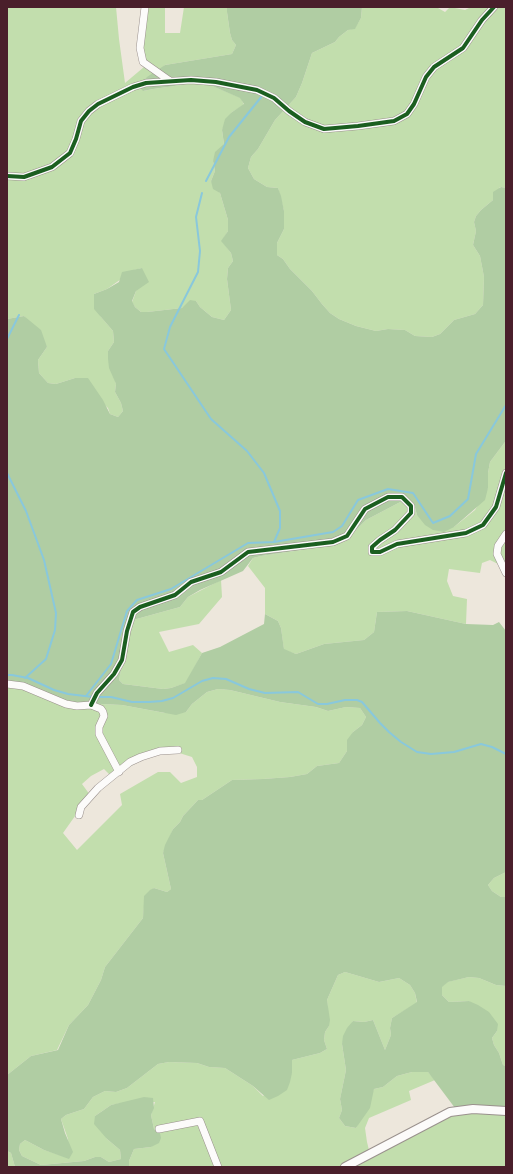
<!DOCTYPE html>
<html>
<head>
<meta charset="utf-8">
<style>
	body { margin:0 }
	#map { position:relative; width:513px; height:1174px; overflow:hidden; background:#ede7dc; font-family:"IM FELL English",serif }
	canvas { display:block }
	.frame { position:absolute; inset:0; border:8px solid #4a1f2b; pointer-events:none }
</style>
</head>
<body>
<div id="map">
<canvas width="513" height="1174"></canvas>
<div class="frame"></div>
</div>
<script>
const ctx = document.querySelector('canvas').getContext('2d');
ctx.lineJoin = 'round';
function fill(path, color) { ctx.fillStyle = color; ctx.fill(path, 'evenodd'); }
const poly = rows => new Path2D(rows.map(r => 'M' + r).join(''));
function strokePath(path, color, width, dash) { ctx.strokeStyle = color; ctx.lineWidth = width; ctx.lineCap = dash ? 'butt' : 'round'; ctx.setLineDash(dash || []); ctx.stroke(path); }
const green = poly([
	[7,7,116,7,119,39,125,83,144,67,138,54,144,7,165,7,165,33,180,33,184,7,227,7,227,12,230,33,232,40,236,45,232,54,165,65,143,91,153,89,203,82,241,98,244,105,232,112,222,130,224,144,213,161,215,171,211,181,220,193,228,220,228,231,222,241,231,253,233,261,228,268,227,279,231,310,224,320,212,317,200,307,196,301,182,308,147,312,141,312,135,307,132,302,136,291,142,268,134,270,107,289,94,294,101,317,113,331,114,342,108,351,116,384,115,392,121,403,123,411,118,417,110,414,108,408,75,378,56,384,48,383,39,373,38,360,47,347,24,316,7,319],
	[362,7,439,7,438,8,445,12,450,7,465,10,471,7,506,7,506,188,500,187,493,200,481,210,476,216,474,222,476,231,473,245,480,256,484,277,483,305,475,314,454,320,440,334,432,337,415,336,405,330,388,329,376,331,356,326,339,319,330,313,322,304,312,291,290,269,283,259,277,255,277,243,284,229,284,211,278,188,267,187,254,179,248,168,251,157,258,149,275,120,296,97,302,83,312,53,335,42,339,37,348,30,355,28,361,18],
	[506,434,506,569,504,567,490,560,482,563,480,573,449,569,447,581,453,596,467,599,466,624,407,611,377,612,374,632,364,640,324,644,296,654,284,650,281,628,278,621,265,614,265,588,248,566,253,558,261,556,328,546,345,541,366,520,406,499,414,504,417,515,454,527,475,510,488,488,488,473,490,462,505,442],
	[221,580,222,597,199,624,159,632,169,652,193,645,202,653,186,683,171,688,163,689,123,684,119,680,121,670,125,659,125,630,133,620,180,607,188,597],
	[7,682,69,701,82,703,122,705,165,713,186,712,192,704,207,692,218,689,230,690,280,702,316,707,328,711,346,707,360,708,366,717,362,725,353,732,347,751,339,763,317,766,307,774,290,777,263,779,232,780,202,800,198,800,183,816,180,822,173,829,163,853,171,889,167,892,154,888,145,896,143,918,105,967,101,980,88,1005,69,1025,57,1050,31,1056,7,1075],
	[173,751,192,757,197,767,197,777,181,783,170,772,158,772,120,794,122,805,77,850,63,833,90,795,82,784,91,776,104,769,111,776,154,754],
	[506,872,506,897,501,897,492,891,488,885,494,878],
	[345,972,379,982,399,978,410,985,415,993,417,1003,392,1018,390,1028,391,1035,385,1050,373,1020,364,1022,353,1021,342,1044,346,1070,340,1099,342,1110,339,1118,345,1126,356,1128,374,1089,383,1087,397,1076,412,1072,428,1072,435,1080,409,1091,411,1100,369,1118,365,1128,367,1142,370,1154,458,1112,506,1112,506,1167,129,1167,129,1161,134,1149,151,1147,160,1133,154,1129,151,1115,155,1102,122,1103,111,1105,95,1116,107,1139,120,1150,121,1159,109,1162,101,1157,95,1157,84,1161,41,1165,22,1156,19,1150,20,1144,25,1140,44,1150,69,1158,68,1139,61,1119,66,1115,84,1109,93,1097,105,1091,116,1092,127,1088,158,1064,169,1062,197,1063,209,1067,225,1068,253,1086,263,1096,292,1073,292,1060,320,1053,327,1049,324,1040,325,1032,329,1026,327,1000,338,975],
	[469,977,479,978,496,985,506,986,506,1066,503,1065,499,1053,494,1045,492,1038,497,1031,469,1001,449,1002,442,995,441,987,447,982],
	[7,1151,11,1153,15,1167,7,1167]
]);
const forest = poly([
	[227,7,362,7,361,18,355,29,348,30,339,37,335,42,312,53,302,83,296,97,275,120,258,149,251,157,248,168,254,179,267,187,278,188,281,196,284,211,284,229,277,243,277,255,283,259,290,269,312,291,322,304,330,313,339,319,356,326,376,331,388,329,405,330,415,336,432,337,440,334,454,320,475,314,483,305,484,277,480,256,473,245,476,231,474,222,476,216,481,210,493,200,493,192,501,187,506,188,506,434,505,442,490,462,488,473,488,488,485,500,454,527,444,532,433,530,425,525,417,515,414,504,406,499,366,520,345,541,328,546,261,556,253,558,243,571,200,590,188,597,180,607,133,620,125,630,128,649,121,670,119,680,123,684,163,689,171,688,185,683,202,653,220,647,264,624,265,614,278,621,281,628,284,649,296,654,324,644,364,640,374,632,377,612,407,611,466,624,493,625,499,622,506,631,506,872,494,878,488,885,492,891,501,897,506,897,506,986,496,985,479,978,469,977,448,982,442,987,442,995,449,1002,469,1001,478,1005,489,1012,498,1024,497,1031,492,1038,494,1045,499,1053,503,1065,506,1066,506,1112,458,1112,428,1072,412,1072,397,1076,383,1087,374,1089,370,1108,356,1128,345,1126,339,1118,342,1110,340,1099,346,1070,342,1044,343,1036,347,1028,353,1021,364,1022,373,1020,385,1050,391,1035,390,1028,392,1018,417,1002,415,993,410,985,399,978,379,982,345,972,338,975,327,1000,330,1020,329,1026,325,1032,324,1040,327,1049,320,1053,292,1060,292,1073,290,1082,287,1090,278,1096,269,1100,253,1086,225,1068,209,1067,197,1063,169,1062,158,1064,127,1088,116,1092,105,1091,93,1097,84,1109,66,1115,61,1119,65,1133,73,1152,69,1159,44,1150,25,1140,20,1144,19,1150,22,1156,41,1165,84,1161,95,1157,101,1157,109,1162,121,1159,120,1150,107,1139,94,1124,95,1116,111,1105,144,1097,153,1098,154,1108,151,1115,154,1129,160,1133,161,1138,159,1143,151,1147,134,1149,129,1161,129,1167,15,1167,11,1153,7,1151,7,1075,31,1056,58,1050,69,1025,88,1005,101,980,105,967,143,918,144,896,150,890,154,888,167,892,171,889,163,853,165,845,173,829,180,822,183,816,198,800,202,800,232,780,263,779,290,777,307,774,317,766,339,763,347,751,347,740,353,732,362,725,366,717,360,708,346,707,328,711,316,707,280,702,230,690,218,689,207,692,192,704,186,712,176,715,122,705,82,703,52,699,7,682,7,319,24,316,41,330,47,347,38,360,39,373,48,383,56,384,75,378,88,378,103,400,110,414,118,417,123,411,121,403,115,392,116,384,109,368,108,359,108,351,114,342,113,331,94,309,94,294,107,289,119,282,122,272,142,268,149,282,136,291,132,301,135,307,141,312,147,312,182,308,190,300,196,301,200,307,212,317,224,320,231,310,227,279,228,268,233,261,231,253,221,241,228,231,228,220,220,193,213,189,211,181,215,171,213,161,215,152,224,144,222,130,225,119,232,112,244,104,240,98,203,82,153,89,143,91,139,86,147,77,165,65,232,54,236,45,232,40,230,33,227,12]
]);
const stream = poly([
	[206,181,229,137,262,96],
	[202,193,196,217,200,251,198,272,170,327,164,349,211,419,247,451,264,473,280,511,280,528,274,542],
	[7,339,19,315],
	[7,473,26,511,44,560,56,613,55,630,46,659,25,678],
	[7,675,12,675,28,678,54,690,68,694,93,697],
	[86,696,111,664,127,611,137,600,171,589,248,543,274,542,333,532,342,526,358,500,388,489,413,493,433,523,450,516,468,499,476,454,506,405],
	[98,697,111,697,132,702,149,702,162,701,173,698,202,681,213,678,226,679,249,689,265,693,298,692,318,704,327,704,345,700,357,700,362,702,380,723,389,732,401,742,417,752,431,754,454,752,481,744,492,747,506,754]
]);
const minor = poly([
	[145,7,140,48,143,62,170,81],
	[7,176,24,177,52,167,70,153,76,139,81,121,89,111,98,104,133,87,146,83,191,80,216,82,257,90,274,98,289,111,305,122,324,129,358,126,394,121,407,114,414,104,426,77,434,67,463,48,482,20,494,7],
	[506,534,498,546,497,554,506,573],
	[7,684,23,686,66,704,77,706,91,705,101,709,103,712,104,716,99,727,99,734,119,772],
	[91,705,97,693,114,674,122,660,127,631,133,612,140,607,175,595,191,582,221,572,248,552,333,542,347,536,365,509,388,497,402,497,411,506,411,513,395,530,380,540,372,547,372,552,380,552,397,544,466,533,483,525,496,507,506,473],
	[79,815,81,807,98,788,130,762,141,757,160,751,178,750],
	[159,1129,200,1121,218,1167]
]);
const tertiary = poly([
	[345,1167,450,1112,473,1109,506,1111]
]);
const cycleway = poly([
	[7,176,24,177,52,167,70,153,76,139,81,121,89,111,98,104,133,87,146,83,191,80,216,82,257,90,274,98,289,111,305,122,324,129,358,126,394,121,407,114,414,104,426,77,434,67,463,48,482,20,494,7],
	[91,705,97,693,114,674,122,660,127,631,133,612,140,607,175,595,191,582,221,572,248,552,333,542,347,536,365,509,388,497,402,497,411,506,411,513,395,530,380,540,372,547,372,552,380,552,397,544,466,533,483,525,496,507,506,473]
]);
fill(green, '#c2dead');
fill(forest, '#b0cda3');
strokePath(stream, '#89c8dc', 2);
strokePath(minor, '#9a918d', 8);
strokePath(tertiary, '#9a918d', 10);
strokePath(minor, '#fcfbfa', 7);
strokePath(tertiary, '#fcfbfa', 8);
strokePath(cycleway, '#1b5e20', 4);
</script>
</body>
</html>
